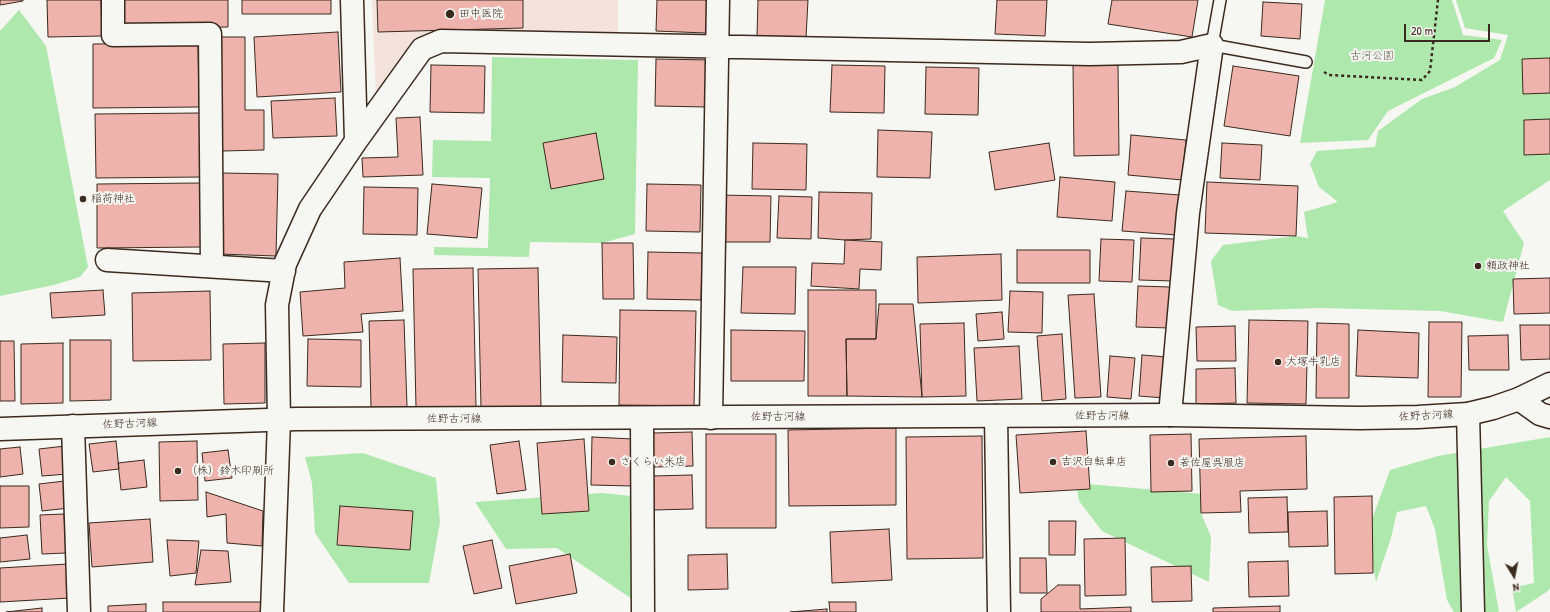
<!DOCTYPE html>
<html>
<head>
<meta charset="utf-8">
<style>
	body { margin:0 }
	#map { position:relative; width:1550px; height:612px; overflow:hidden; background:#f6f6f2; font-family:"Patrick Hand",sans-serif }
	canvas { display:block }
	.north { position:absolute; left:1494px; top:556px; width:40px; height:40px; -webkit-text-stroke:3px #f6f6f2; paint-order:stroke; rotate:170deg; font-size:11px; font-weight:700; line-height:16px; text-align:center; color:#3b2a1e }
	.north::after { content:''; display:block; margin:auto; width:14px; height:18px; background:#3b2a1e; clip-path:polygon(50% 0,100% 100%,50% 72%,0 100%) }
	.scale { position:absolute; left:1404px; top:24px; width:86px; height:18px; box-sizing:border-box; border:2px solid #3b2a1e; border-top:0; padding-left:5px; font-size:12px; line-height:14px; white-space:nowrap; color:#3b2a1e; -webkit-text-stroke:3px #f6f6f2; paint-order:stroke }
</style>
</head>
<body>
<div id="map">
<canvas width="1550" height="612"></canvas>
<div class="north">N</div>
<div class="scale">20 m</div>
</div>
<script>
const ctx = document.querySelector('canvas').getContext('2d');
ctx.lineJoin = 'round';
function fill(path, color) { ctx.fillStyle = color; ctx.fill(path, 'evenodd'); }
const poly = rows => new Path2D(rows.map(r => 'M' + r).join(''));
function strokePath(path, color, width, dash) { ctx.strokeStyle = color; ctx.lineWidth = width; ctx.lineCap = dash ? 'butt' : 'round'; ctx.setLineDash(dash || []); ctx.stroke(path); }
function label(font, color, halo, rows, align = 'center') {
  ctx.font = font + ' "Patrick Hand","Klee One",sans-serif'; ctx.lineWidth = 4; ctx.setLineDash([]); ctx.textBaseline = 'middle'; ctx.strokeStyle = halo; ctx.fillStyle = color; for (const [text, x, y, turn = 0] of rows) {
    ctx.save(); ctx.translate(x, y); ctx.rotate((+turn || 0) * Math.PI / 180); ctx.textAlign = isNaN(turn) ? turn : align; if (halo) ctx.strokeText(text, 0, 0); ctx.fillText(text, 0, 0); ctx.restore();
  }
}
const built = poly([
	[372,0,618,0,618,35,428,36,376,98]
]);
const green = poly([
	[1325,0,1452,0,1463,35,1502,40,1494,58,1388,111,1368,140,1300,143],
	[1456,0,1550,0,1550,180,1503,211,1524,243,1503,322,1440,311,1319,308,1232,311,1218,305,1211,261,1223,245,1296,236,1308,238,1304,212,1338,202,1319,187,1310,164,1317,151,1375,147,1378,131,1422,99,1455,87,1500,60,1508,35,1465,28],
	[19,10,46,46,88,267,80,277,54,285,0,296,0,31],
	[492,57,638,60,635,234,602,243,530,242,529,257,434,255,434,247,488,248,490,178,432,177,433,140,491,141],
	[1550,437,1550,588,1548,591,1516,612,1512,588,1534,583,1530,501,1506,477,1489,501,1487,545,1499,612,1454,612,1447,600,1435,529,1426,506,1397,512,1391,538,1376,582,1367,533,1390,470,1438,456],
	[363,453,436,478,440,522,429,583,349,583,315,533,312,483,305,457],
	[1076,483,1202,494,1201,513,1211,537,1209,582,1102,531,1079,501],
	[602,493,631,496,635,601,557,548,506,549,475,502]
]);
const building = poly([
	[0,0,23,0,23,1,0,5,0,0],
	[47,0,101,0,102,36,48,37,47,0],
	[122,0,228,0,228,27,123,28,122,0],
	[242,0,331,0,331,14,242,14,242,0],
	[377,0,523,0,523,28,378,32,377,0],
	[657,0,707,0,706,33,656,31,657,0],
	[758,0,808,0,806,38,757,36,758,0],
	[997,0,1047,0,1045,36,995,34,997,0],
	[1112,0,1198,0,1192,37,1108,24,1112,0],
	[1263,2,1302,4,1300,39,1261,36,1263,2],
	[338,32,341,92,257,97,254,37,338,32],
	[221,37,245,37,245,110,264,110,264,150,222,151,221,37],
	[198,43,199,107,93,108,93,44,198,43],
	[1550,58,1550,93,1523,94,1522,59,1550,58],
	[656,59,710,60,708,107,655,106,656,59],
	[1073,64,1118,64,1119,155,1074,156,1073,64],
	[431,65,485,66,484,113,430,112,431,65],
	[832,65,885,66,884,113,830,112,832,65],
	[1233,66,1299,76,1290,136,1224,126,1233,66],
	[926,67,979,68,978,115,925,114,926,67],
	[335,98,337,136,273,138,271,101,335,98],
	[200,113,201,177,96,178,95,114,200,113],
	[420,117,423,175,363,177,362,158,398,157,396,118,420,117],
	[1550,119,1550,154,1524,155,1524,120,1550,119],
	[878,130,932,132,930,178,877,177,878,130],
	[596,133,604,179,551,189,543,143,596,133],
	[1131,135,1186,140,1182,180,1128,175,1131,135],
	[753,143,807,144,806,190,752,189,753,143],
	[1049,143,1055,180,995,190,989,152,1049,143],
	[1222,143,1262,145,1260,180,1220,178,1222,143],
	[221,173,278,174,276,256,219,254,221,173],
	[1060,177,1115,182,1112,221,1057,217,1060,177],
	[1207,182,1298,186,1296,236,1205,233,1207,182],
	[202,183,202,247,97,248,97,184,202,183],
	[432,184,482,188,477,238,427,234,432,184],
	[647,184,701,185,700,232,646,231,647,184],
	[364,187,418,188,417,235,363,234,364,187],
	[1126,191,1180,195,1177,235,1122,231,1126,191],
	[819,192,872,193,871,239,845,240,818,238,819,192],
	[718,195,771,196,770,242,717,242,718,195],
	[779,196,812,197,811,239,777,238,779,196],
	[1141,238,1175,239,1173,281,1139,280,1141,238],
	[1101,239,1134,240,1132,282,1099,281,1101,239],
	[845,240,882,242,881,270,860,269,859,289,811,286,812,263,844,264,845,240],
	[602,243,633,243,634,299,603,299,602,243],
	[1017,250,1090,250,1090,283,1017,283,1017,250],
	[648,252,702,253,701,300,647,299,648,252],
	[1001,254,1002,300,918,303,917,257,1001,254],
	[400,258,403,311,361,314,363,332,303,336,300,292,345,288,344,262,400,258],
	[743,267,796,267,795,314,741,313,743,267],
	[473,268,476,407,416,408,413,269,473,268],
	[538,268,541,406,481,408,478,269,538,268],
	[1550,278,1550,313,1514,314,1513,279,1550,278],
	[1138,286,1171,287,1170,328,1136,327,1138,286],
	[103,290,105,315,52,318,50,293,103,290],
	[808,290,876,290,876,339,846,339,847,396,808,396,808,290],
	[210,291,211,360,133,361,132,293,210,291],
	[1010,291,1043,292,1042,333,1008,332,1010,291],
	[1094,294,1101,397,1075,398,1068,295,1094,294],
	[879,304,913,304,922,397,847,396,846,339,876,339,879,304],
	[620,310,696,311,694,406,619,405,620,310],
	[1002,312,1004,339,978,341,976,314,1002,312],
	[404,320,407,407,371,408,369,321,404,320],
	[1249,320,1308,321,1306,404,1247,403,1249,320],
	[1429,322,1462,322,1461,397,1428,397,1429,322],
	[964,323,966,396,922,397,920,324,964,323],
	[1317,323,1349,324,1349,398,1316,398,1317,323],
	[1520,325,1550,325,1550,359,1521,360,1520,325],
	[1235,326,1236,361,1197,361,1196,327,1235,326],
	[731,330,805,331,804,381,731,381,731,330],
	[1358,330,1419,333,1418,378,1356,376,1358,330],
	[1062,334,1066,399,1042,401,1037,336,1062,334],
	[563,335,617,337,616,383,562,382,563,335],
	[1508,335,1509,370,1469,370,1468,336,1508,335],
	[308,339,361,340,361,387,307,386,308,339],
	[70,340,111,340,111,400,70,401,70,340],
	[0,341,14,341,15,401,0,401,0,341],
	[63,343,63,403,21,404,21,344,63,343],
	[265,343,265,403,224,404,223,344,265,343],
	[1019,346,1022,399,977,401,974,348,1019,346],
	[1142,355,1167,357,1164,398,1139,396,1142,355],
	[1110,356,1135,358,1131,399,1107,397,1110,356],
	[1235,368,1236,403,1196,404,1196,369,1235,368],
	[896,428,896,505,789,506,788,430,896,428],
	[1086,431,1090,489,1020,493,1016,435,1086,431],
	[692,432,693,466,654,467,653,433,692,432],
	[706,434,776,434,776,528,706,528,706,434],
	[1191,434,1192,491,1151,492,1150,435,1191,434],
	[982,436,983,558,907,559,906,437,982,436],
	[1306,436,1307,489,1240,491,1241,512,1201,513,1199,439,1306,436],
	[592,437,633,439,632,486,591,485,592,437],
	[584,439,589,511,542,514,537,443,584,439],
	[116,441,119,469,93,472,89,444,116,441],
	[197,441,198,500,160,501,159,442,197,441],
	[519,441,526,490,497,494,490,445,519,441],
	[65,446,68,474,42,476,39,449,65,446],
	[20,447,23,474,0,477,0,449,20,447],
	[228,450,232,478,205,481,202,453,228,450],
	[144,460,147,487,121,490,118,463,144,460],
	[692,475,693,509,653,510,652,476,692,475],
	[65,481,69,508,42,511,39,484,65,481],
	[0,486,29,486,29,527,0,528,0,486],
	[206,492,263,511,262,546,227,543,226,514,207,517,206,492],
	[1372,496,1373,573,1335,574,1334,497,1372,496],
	[1287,497,1288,532,1249,533,1248,498,1287,497],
	[340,506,413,511,410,550,337,545,340,506],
	[1327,511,1328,546,1289,547,1288,512,1327,511],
	[64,514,66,553,42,554,40,515,64,514],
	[150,519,153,562,92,567,89,523,150,519],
	[1049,521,1076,521,1075,555,1049,555,1049,521],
	[889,529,892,580,832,583,830,532,889,529],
	[27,535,30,559,0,562,0,538,27,535],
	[1125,538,1126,595,1085,596,1084,539,1125,538],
	[167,540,199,541,196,573,170,576,167,540],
	[492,540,502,588,474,594,463,546,492,540],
	[201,550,228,551,231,582,195,585,201,550],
	[570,554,577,593,516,604,509,566,570,554],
	[727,554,728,589,688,590,688,555,727,554],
	[1020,558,1046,558,1047,593,1020,593,1020,558],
	[1288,561,1289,596,1249,597,1248,562,1288,561],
	[68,564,70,598,0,602,0,568,68,564],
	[1191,566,1192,601,1152,602,1151,567,1191,566],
	[1058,585,1080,585,1080,609,1131,607,1131,612,1041,612,1041,599,1058,585],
	[163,602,266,602,266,612,163,612,163,602],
	[829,602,856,602,856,612,830,612,829,602],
	[146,604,146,612,108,612,108,606,146,604],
	[1280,606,1280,612,1213,612,1213,608,1280,606],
	[42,608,42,612,6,612,42,608],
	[827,609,827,612,790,612,827,609]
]);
const path = poly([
	[1324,72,1329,75,1422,80,1430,71,1438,0]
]);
const lane = poly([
	[1220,0,1212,45,1306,62]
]);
const street = poly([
	[113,0,113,35,210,34,212,266],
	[352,0,356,141],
	[107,260,284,271],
	[1519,399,1540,414,1550,417],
	[1468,414,1473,612],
	[996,416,999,612],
	[642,418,643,612],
	[711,418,718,0],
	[73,426,79,612],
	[272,612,279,420,277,305,285,264,310,209,356,141,422,49,441,41,1090,54,1181,52,1212,45,1188,213,1170,415]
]);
const primary = poly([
	[0,429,297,419,1170,415,1360,418,1418,417,1468,414,1493,408,1519,399,1550,384]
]);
const markers = [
	[450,14,5,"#3b2a1e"],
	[83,199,4,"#3b2a1e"],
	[1478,266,4,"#3b2a1e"],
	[1278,362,4,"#3b2a1e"],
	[612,462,4,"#3b2a1e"],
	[1053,462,4,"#3b2a1e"],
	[1171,463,4,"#3b2a1e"],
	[178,471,4,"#3b2a1e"]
];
const poiNames = [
	["田中医院",459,14],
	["稲荷神社",91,199],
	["頼政神社",1486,266],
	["大塚牛乳店",1286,362],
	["さくらい米店",620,462],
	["吉沢自転車店",1061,462],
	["若佐屋呉服店",1179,463],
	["（株）鈴木印刷所",186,471]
];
const parkNames = [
	["古河公園",1372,56]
];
const streetNames = [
	["佐野古河線",1102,416],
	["佐野古河線",1426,416,-3],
	["佐野古河線",778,417],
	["佐野古河線",454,419],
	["佐野古河線",130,424,-2]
];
fill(built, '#f4e2dd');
fill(green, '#afe8ad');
fill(building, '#eeb3ad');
strokePath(building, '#3b2a1e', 1);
strokePath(lane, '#3b2a1e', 14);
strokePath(street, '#3b2a1e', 25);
strokePath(primary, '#3b2a1e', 25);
strokePath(path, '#3b2a1e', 2.5, [3, 3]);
strokePath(lane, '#f6f6f2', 11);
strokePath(street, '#f6f6f2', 22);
strokePath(primary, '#f6f6f2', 22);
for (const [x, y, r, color] of markers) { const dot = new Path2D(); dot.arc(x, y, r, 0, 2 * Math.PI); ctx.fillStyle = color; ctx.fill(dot); strokePath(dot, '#f6f6f2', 1.5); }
label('11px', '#3b2a1e', '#f6f6f2', poiNames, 'left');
label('11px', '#585a42', '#f6f6f2', parkNames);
label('11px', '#3b2a1e', '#f6f6f2', streetNames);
</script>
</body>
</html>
